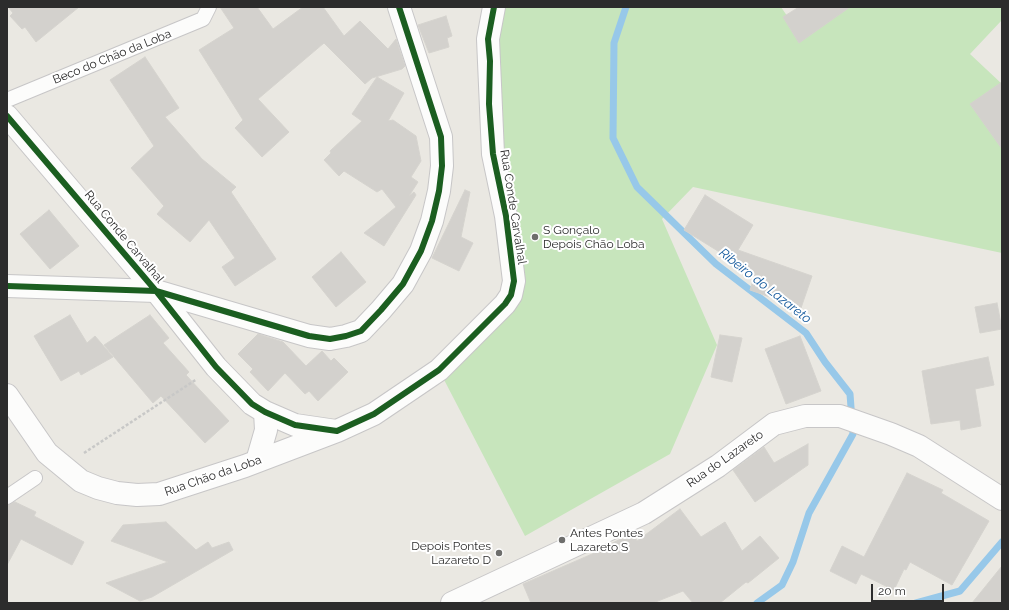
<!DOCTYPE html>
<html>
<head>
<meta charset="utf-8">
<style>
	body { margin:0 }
	#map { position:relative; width:1009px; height:610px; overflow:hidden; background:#eae8e2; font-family:Raleway,sans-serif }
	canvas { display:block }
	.frame { position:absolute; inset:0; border:8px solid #2c2c2c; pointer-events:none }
	.scale { position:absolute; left:871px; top:584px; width:73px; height:18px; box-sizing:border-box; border:2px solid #2c2c2c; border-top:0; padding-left:5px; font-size:12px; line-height:14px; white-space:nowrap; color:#2c2c2c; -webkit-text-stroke:3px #fff; paint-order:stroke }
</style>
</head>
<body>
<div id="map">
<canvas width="1009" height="610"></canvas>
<div class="frame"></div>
<div class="scale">20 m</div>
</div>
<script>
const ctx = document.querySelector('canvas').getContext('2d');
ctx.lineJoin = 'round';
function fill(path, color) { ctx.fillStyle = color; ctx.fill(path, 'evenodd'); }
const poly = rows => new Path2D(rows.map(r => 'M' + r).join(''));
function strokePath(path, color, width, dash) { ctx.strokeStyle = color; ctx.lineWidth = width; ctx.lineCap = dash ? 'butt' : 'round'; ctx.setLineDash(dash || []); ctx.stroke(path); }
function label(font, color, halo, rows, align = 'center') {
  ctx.font = font + ' Raleway,sans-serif'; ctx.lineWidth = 4; ctx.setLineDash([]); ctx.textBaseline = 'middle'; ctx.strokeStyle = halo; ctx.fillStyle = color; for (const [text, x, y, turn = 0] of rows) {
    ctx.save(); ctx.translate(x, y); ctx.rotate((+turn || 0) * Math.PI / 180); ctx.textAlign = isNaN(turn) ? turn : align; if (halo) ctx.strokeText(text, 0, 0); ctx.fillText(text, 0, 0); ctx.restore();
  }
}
const green = poly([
	[494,7,781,7,798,32,839,7,1002,7,1002,20,970,54,1002,84,1002,253,693,187,662,219,717,345,670,454,525,536,439,370,505,304]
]);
const stream = poly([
	[626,7,614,43,613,138,637,187,716,264,806,333,825,362,850,394,853,434,809,513,793,562,782,585,757,603],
	[916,603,960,591,1002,542]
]);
const building = poly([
	[8,7,79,7,36,42,25,27,22,29,10,16,13,13,8,7],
	[220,7,257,7,273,29,303,7,323,7,344,36,360,21,388,49,396,39,405,66,402,69,372,78,365,84,324,43,258,99,289,132,262,157,235,128,243,120,199,50,234,28,220,7],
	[799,7,850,7,799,43,783,17,799,7],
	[446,16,452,36,447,38,449,47,429,53,418,25,446,16],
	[145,57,179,108,165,117,202,159,236,187,231,192,276,259,235,286,222,267,235,258,209,220,190,242,157,214,164,206,131,168,154,146,110,80,145,57],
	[377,77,404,93,388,121,393,120,416,136,421,161,411,177,418,182,409,196,414,192,416,195,384,246,364,233,396,207,382,189,377,192,344,171,339,176,324,160,331,153,330,151,362,121,352,114,377,77],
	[1002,82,1002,149,970,104,1002,82],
	[465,190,470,192,461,237,473,243,459,271,432,258,465,190],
	[705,195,753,225,738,250,812,276,801,308,750,290,755,274,684,230,705,195],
	[49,210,79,246,50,269,20,234,49,210],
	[341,252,366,282,336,307,312,277,341,252],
	[997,303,1002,329,980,333,975,307,997,303],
	[70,315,87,343,95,336,113,357,81,375,79,371,61,381,34,336,70,315],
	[150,315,169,338,163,343,189,372,186,375,229,421,205,443,161,396,153,403,104,345,150,315],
	[258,334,283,342,306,366,322,351,331,361,334,358,348,372,318,401,309,391,305,394,285,373,268,391,250,372,253,369,238,354,258,334],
	[720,335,742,338,732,382,711,377,720,335],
	[800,336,821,391,786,404,765,349,800,336],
	[988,357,994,385,975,389,981,426,961,430,960,420,931,424,922,371,988,357],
	[808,444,808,465,755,502,733,470,764,447,774,463,808,444],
	[907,473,943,490,941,493,989,521,952,585,910,562,906,570,904,569,894,590,861,574,856,584,830,571,842,546,864,557,907,473],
	[15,502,36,512,34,516,84,542,72,565,21,539,7,565,7,505,15,502],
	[680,509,701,537,725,522,742,551,760,536,779,558,748,583,746,582,720,603,693,603,683,591,653,603,531,603,523,584,599,551,598,550,633,533,637,541,680,509],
	[166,522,196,550,208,542,212,548,229,542,233,550,152,597,140,601,106,583,168,562,111,541,123,525,166,522],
	[1002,566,1002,603,972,603,1002,566]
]);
const path = poly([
	[84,453,197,379]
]);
const lane = poly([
	[7,100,203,19,209,7],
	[7,497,35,478]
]);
const street = poly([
	[7,286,156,291,309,336,330,339,346,336,361,331,381,310,403,284,421,251,432,221,439,191,442,166,441,137,399,7],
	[452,603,644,513,718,466,774,424,805,416,840,416,891,434,919,446,1002,499]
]);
const secondary = poly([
	[7,116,156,291,216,367,252,404,265,412,295,425,336,431],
	[7,395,47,453,81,481,98,488,117,493,137,495,159,494,245,466,337,431,374,414,439,370,505,304,511,295,514,281,506,216,493,154,488,39,494,7],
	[257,461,266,430,265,412]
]);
const cycleway = poly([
	[7,116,156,291,216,367,252,404,265,412,295,425,337,431,374,414,439,370,505,304,511,295,514,281,506,216,493,154,489,104,490,61,488,39,494,7],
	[7,286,156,291,309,336,330,339,346,336,361,331,381,310,403,284,421,251,432,221,439,191,442,166,441,137,399,7]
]);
const markers = [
	[535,237,4,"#6e6e6c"],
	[562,540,4,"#6e6e6c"],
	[499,553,4,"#6e6e6c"]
];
const streetNames = [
	["Beco do Chão da Loba",112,57,-22],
	["Rua Conde Carvalhal",513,207,81],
	["Rua Conde Carvalhal",124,237,50],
	["Rua do Lazareto",725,459,-35],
	["Rua Chão da Loba",213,476,-19]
];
const poiNames = [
	["S Gonçalo",543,230],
	["Depois Chão Loba",543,244],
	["Antes Pontes",570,533],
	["Lazareto S",570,547],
	["Depois Pontes",491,546,"right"],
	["Lazareto D",491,560,"right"]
];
const waterNames = [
	["Ribeiro do Lazareto",765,286,38]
];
fill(green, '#c7e5bc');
strokePath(stream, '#97c8e9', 7);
fill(building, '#d3d1cd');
strokePath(building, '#d5d3ce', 1);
strokePath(lane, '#c7c6c7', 16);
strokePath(street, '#c7c6c7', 24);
strokePath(secondary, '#c7c6c7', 24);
strokePath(path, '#c8c8c7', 2.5, [3, 2]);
strokePath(lane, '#fcfcfb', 14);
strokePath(street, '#fcfcfb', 22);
strokePath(secondary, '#fcfcfb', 22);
strokePath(cycleway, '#1b5e20', 6);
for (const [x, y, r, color] of markers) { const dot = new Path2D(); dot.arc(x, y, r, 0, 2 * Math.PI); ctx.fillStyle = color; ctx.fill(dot); strokePath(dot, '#fff', 1.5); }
label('12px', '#2c2c2c', '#fff', streetNames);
label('12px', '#2c2c2c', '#fff', poiNames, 'left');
label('italic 13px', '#11579b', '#fff', waterNames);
</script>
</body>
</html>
